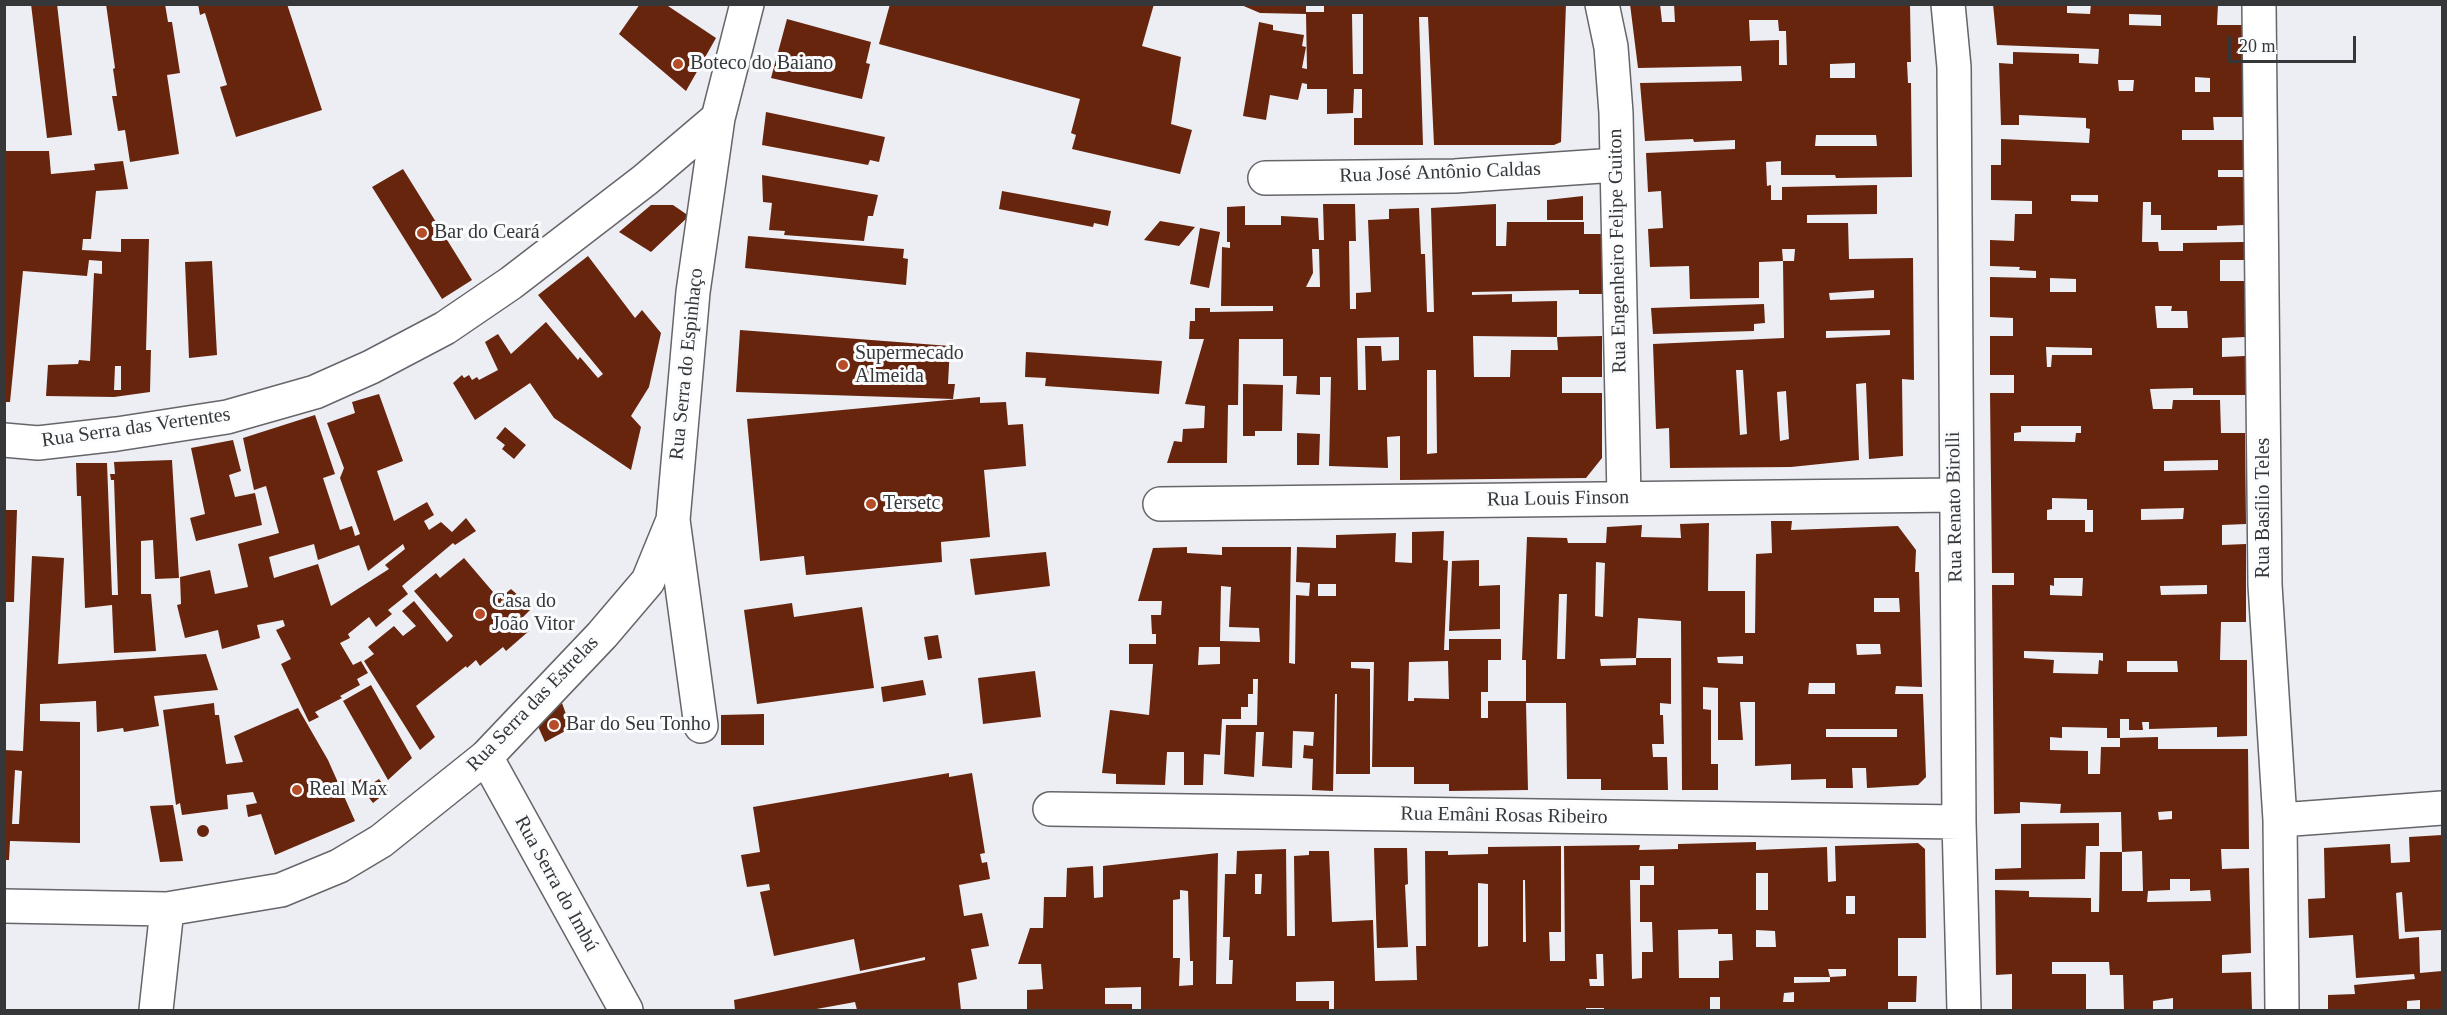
<!DOCTYPE html>
<html>
<head>
<meta charset="utf-8">
<style>
	body { margin:0 }
	#map { position:relative; width:2447px; height:1015px; overflow:hidden; background:#edeef4; font-family:Georgia,serif }
	canvas { display:block }
	.frame { position:absolute; inset:0; border:6px solid #363739; pointer-events:none }
	.scale { position:absolute; left:2228px; top:36px; width:128px; height:27px; box-sizing:border-box; border:3px solid #363739; border-top:0; padding-left:8px; font-size:18px; line-height:21px; white-space:nowrap; color:#363739; -webkit-text-stroke:4px #fbfcfe; paint-order:stroke }
</style>
</head>
<body>
<div id="map">
<canvas width="2447" height="1015"></canvas>
<div class="frame"></div>
<div class="scale">20 m</div>
</div>
<script>
const ctx = document.querySelector('canvas').getContext('2d');
ctx.lineJoin = 'round';
function fill(path, color) { ctx.fillStyle = color; ctx.fill(path, 'evenodd'); }
const poly = rows => new Path2D(rows.map(r => 'M' + r).join(''));
function strokePath(path, color, width, dash) { ctx.strokeStyle = color; ctx.lineWidth = width; ctx.lineCap = dash ? 'butt' : 'round'; ctx.setLineDash(dash || []); ctx.stroke(path); }
function label(font, color, halo, rows, align = 'center') {
  ctx.font = font + ' Georgia,serif'; ctx.lineWidth = 6; ctx.setLineDash([]); ctx.textBaseline = 'middle'; ctx.strokeStyle = halo; ctx.fillStyle = color; for (const [text, x, y, turn = 0] of rows) {
    ctx.save(); ctx.translate(x, y); ctx.rotate((+turn || 0) * Math.PI / 180); ctx.textAlign = isNaN(turn) ? turn : align; if (halo) ctx.strokeText(text, 0, 0); ctx.fillText(text, 0, 0); ctx.restore();
  }
}
const building = poly([
	[31,4,57,4,72,135,47,138],
	[106,4,165,4,168,22,172,22,180,73,167,75,179,154,130,162,125,130,118,131,112,96,117,96,113,69,115,68],
	[198,4,287,4,322,110,236,137,220,87,227,85,205,13,200,15],
	[640,4,665,4,716,38,686,91,619,34],
	[890,4,1154,4,1142,46,1181,57,1171,124,1192,130,1180,174,1072,149,1076,135,1071,133,1080,99,879,44],
	[1239,4,1306,4,1306,12,1324,12,1324,4,1566,4,1561,142,1554,145,1434,145,1428,17,1419,17,1423,145,1354,145,1354,118,1362,118,1362,89,1354,89,1353,113,1327,114,1327,89,1307,89,1307,84,1302,83,1298,100,1270,95,1266,120,1243,116,1259,22,1273,25,1273,30,1304,35,1302,46,1306,47,1302,68,1307,69,1306,14,1260,13],
	[1352,14,1363,14,1363,74,1353,74],
	[1630,4,1660,4,1662,22,1675,22,1674,4,1910,4,1911,62,1907,62,1908,83,1911,83,1912,177,1836,178,1835,175,1781,175,1781,161,1766,162,1767,186,1771,185,1771,200,1782,200,1782,187,1877,185,1877,214,1807,215,1807,223,1848,223,1849,259,1913,258,1914,380,1902,379,1903,456,1869,459,1866,383,1856,384,1859,460,1791,467,1670,468,1669,428,1656,429,1653,344,1784,338,1783,261,1794,261,1795,249,1782,249,1783,261,1759,262,1759,298,1690,299,1689,266,1650,267,1648,229,1663,228,1661,191,1648,192,1646,153,1735,149,1735,140,1694,142,1693,139,1645,141,1640,83,1742,81,1741,66,1638,68],
	[1749,20,1778,20,1779,31,1786,31,1787,65,1779,65,1779,40,1750,41],
	[1855,63,1855,78,1830,78,1830,64],
	[1816,135,1876,135,1877,146,1815,146],
	[1874,290,1874,298,1830,300,1829,293],
	[1890,330,1890,335,1826,338,1826,331],
	[1736,370,1743,370,1747,434,1740,435],
	[1786,391,1789,439,1780,441,1777,392],
	[1993,4,2067,4,2067,13,2090,14,2091,4,2218,4,2217,25,2242,25,2244,117,2213,117,2214,130,2182,130,2182,140,2244,140,2244,170,2218,170,2218,177,2244,177,2244,225,2217,226,2217,230,2161,230,2161,215,2151,215,2151,202,2143,202,2142,242,2158,242,2159,251,2183,251,2183,243,2244,242,2244,260,2220,260,2220,281,2245,281,2245,337,2222,338,2222,357,2245,356,2245,395,2193,395,2193,388,2150,389,2153,409,2172,409,2173,400,2220,400,2221,433,2245,433,2246,524,2222,525,2222,545,2246,544,2246,622,2221,622,2220,660,2247,660,2247,736,2217,737,2217,727,2149,729,2149,722,2142,722,2143,730,2129,730,2129,719,2120,719,2120,738,2107,738,2107,728,2062,727,2062,738,2050,737,2050,750,2088,751,2088,774,2100,774,2101,747,2120,747,2120,738,2158,737,2158,749,2248,749,2249,849,2221,849,2222,869,2249,868,2251,953,2222,955,2222,973,2251,972,2252,1010,2173,1010,2173,998,2153,1001,2153,1010,2124,1010,2123,975,2110,975,2109,962,2052,962,2052,974,2086,974,2086,1010,2012,1010,2012,974,1996,975,1995,890,2029,891,2029,897,2091,898,2091,912,2099,912,2100,852,2122,852,2122,891,2143,891,2142,851,2122,852,2121,812,2060,813,2061,804,2020,802,2020,813,1994,814,1992,585,2014,585,2014,573,1992,573,1990,393,2014,393,2014,375,1990,375,1990,336,2013,336,2013,318,1990,317,1990,277,2036,278,2036,271,2019,270,2020,267,1990,266,1990,240,2014,241,2015,214,2032,214,2032,201,1991,200,1991,165,2001,165,2001,139,2089,143,2090,129,2086,128,2086,118,2019,115,2019,125,2001,125,1999,63,2013,64,2013,52,2079,54,2079,63,2098,64,2099,49,1997,45],
	[2129,14,2161,15,2161,26,2129,25],
	[2195,77,2210,78,2210,92,2195,92],
	[2118,80,2134,80,2133,91,2119,91],
	[2071,195,2098,195,2098,202,2071,201],
	[2050,278,2076,279,2076,292,2050,292],
	[2155,306,2172,306,2171,311,2187,311,2188,328,2157,328],
	[2046,347,2092,348,2092,355,2052,355,2051,367,2047,367],
	[2021,426,2081,426,2081,433,2076,433,2075,442,2014,441,2014,433,2021,432],
	[2218,460,2218,470,2164,471,2164,461],
	[2052,498,2087,499,2087,510,2093,510,2093,532,2085,532,2085,520,2047,520,2047,510,2052,509],
	[2184,508,2183,519,2141,520,2141,509],
	[2054,578,2083,578,2082,596,2050,595,2050,585,2054,586],
	[2207,585,2207,594,2161,595,2160,586],
	[2024,651,2103,653,2103,661,2099,660,2098,674,2053,673,2054,660,2024,658],
	[2127,661,2177,661,2178,672,2127,672],
	[2172,811,2172,819,2159,820,2158,812],
	[2170,879,2190,879,2190,891,2210,890,2211,901,2147,902,2148,891,2170,890],
	[787,19,871,42,866,63,870,64,862,99,771,78],
	[766,112,885,137,879,162,870,160,868,165,762,145],
	[4,151,49,151,51,174,95,170,94,164,123,161,128,189,96,191,91,239,83,239,82,250,121,252,121,239,149,239,146,350,151,350,150,392,114,397,46,396,48,365,78,364,79,360,90,361,94,273,102,274,102,261,89,260,87,276,23,271,10,402,4,402],
	[115,366,121,366,121,390,114,390],
	[403,169,472,280,442,299,372,187],
	[762,175,878,195,873,216,868,216,864,241,784,235,785,231,769,230,772,203,763,202],
	[1002,191,1111,211,1108,226,1094,223,1093,227,999,209],
	[1583,196,1583,220,1547,220,1547,200],
	[1323,204,1355,204,1356,241,1349,241,1350,309,1356,309,1356,293,1371,292,1368,220,1389,219,1389,209,1419,208,1421,254,1425,254,1427,312,1434,312,1431,208,1496,204,1496,246,1506,246,1507,222,1584,222,1584,234,1603,234,1603,294,1579,294,1579,290,1472,292,1472,295,1512,294,1512,302,1557,301,1557,337,1473,336,1474,377,1510,377,1511,350,1558,350,1557,337,1602,336,1602,377,1562,377,1562,393,1602,393,1602,458,1586,478,1400,480,1400,436,1387,437,1388,468,1329,466,1331,377,1320,377,1320,395,1296,394,1297,376,1283,376,1283,339,1239,339,1238,405,1228,405,1227,463,1167,463,1174,441,1182,442,1183,429,1204,428,1205,406,1185,404,1204,339,1189,339,1190,321,1195,321,1195,308,1210,308,1210,312,1273,311,1273,306,1221,306,1222,247,1230,248,1230,242,1227,242,1227,207,1245,206,1245,225,1281,225,1281,216,1318,218,1319,240,1324,240],
	[1312,249,1319,249,1320,287,1306,287,1313,273],
	[1399,337,1399,360,1382,361,1381,346,1365,346,1366,390,1358,390,1357,338],
	[1427,370,1436,370,1437,453,1427,454],
	[651,205,673,205,689,216,651,252,619,232],
	[1160,221,1195,227,1179,246,1144,240],
	[1200,228,1220,232,1209,288,1190,284],
	[748,236,904,249,903,258,908,259,906,285,745,268],
	[588,256,635,318,642,310,661,333,649,387,631,416,641,427,631,470,554,418,530,383,475,420,453,383,462,375,464,378,469,375,472,380,477,377,479,380,498,370,485,342,498,334,511,354,546,322,578,360,580,357,598,378,603,374,538,295],
	[212,261,217,355,189,358,185,262],
	[1764,304,1765,323,1754,324,1754,331,1653,334,1651,308],
	[740,330,950,346,948,384,955,384,953,399,736,392],
	[1026,352,1162,361,1159,394,1045,386,1046,378,1025,377],
	[1243,384,1283,385,1282,431,1255,431,1255,436,1243,436],
	[379,394,403,461,377,471,394,521,427,502,434,515,424,521,429,530,441,522,452,532,466,518,476,531,455,545,453,543,402,586,408,594,388,610,392,614,376,627,369,617,348,634,350,638,340,643,353,665,361,661,368,673,357,679,360,685,340,696,342,698,315,712,319,717,309,722,281,664,291,659,276,630,285,626,283,620,257,625,260,638,222,649,218,630,185,638,177,605,181,604,180,577,210,570,215,594,248,587,238,544,279,533,266,486,254,490,243,438,315,415,335,474,323,478,340,530,352,526,355,536,360,534,340,478,344,468,327,423,355,413,352,402],
	[314,544,318,560,359,545,368,571,403,544,405,549,385,565,389,569,331,606,318,564,274,578,269,557],
	[980,397,980,403,1006,402,1008,425,1023,424,1026,466,984,470,990,537,941,542,942,562,806,575,804,556,760,561,747,419],
	[505,427,526,445,514,459,502,449,505,445,496,438],
	[1297,433,1320,434,1319,465,1297,465],
	[233,440,241,471,229,475,235,497,255,493,262,525,196,541,190,518,205,514,191,448],
	[172,460,179,578,155,579,153,540,141,541,141,594,151,594,156,651,114,653,112,605,85,608,81,496,77,496,76,463,107,463,112,595,118,595,114,480,111,480,110,474,115,474,114,462],
	[4,510,17,510,14,602,4,602],
	[1771,521,1792,521,1791,530,1898,526,1916,550,1915,572,1919,572,1922,687,1896,686,1895,694,1923,694,1926,777,1918,785,1867,788,1866,768,1852,768,1853,788,1826,788,1826,779,1791,780,1791,764,1755,766,1755,702,1740,702,1743,740,1718,740,1718,688,1703,687,1703,709,1711,710,1711,764,1718,764,1718,790,1682,790,1681,621,1638,618,1636,658,1600,659,1601,666,1636,665,1636,658,1671,658,1671,704,1660,703,1660,715,1663,715,1664,744,1652,744,1653,757,1667,757,1668,790,1601,790,1601,779,1567,779,1566,703,1526,703,1528,790,1449,791,1449,784,1414,784,1414,767,1372,767,1374,662,1351,662,1351,668,1370,669,1370,774,1336,774,1337,694,1335,694,1333,791,1312,790,1313,759,1303,758,1304,745,1313,746,1314,732,1293,731,1292,768,1262,766,1264,732,1256,732,1254,777,1224,774,1226,725,1257,725,1258,679,1253,679,1253,694,1248,694,1248,707,1241,707,1241,719,1222,719,1220,755,1204,754,1203,785,1184,785,1184,752,1167,752,1165,785,1116,784,1116,774,1102,773,1110,710,1149,715,1153,664,1129,664,1129,644,1156,644,1156,634,1152,634,1151,615,1161,615,1162,601,1138,601,1153,548,1187,547,1187,553,1222,555,1222,547,1291,547,1289,663,1295,664,1296,595,1309,596,1310,583,1296,582,1297,547,1336,548,1336,535,1396,533,1395,562,1412,563,1412,532,1444,531,1443,560,1448,561,1444,650,1449,650,1449,639,1501,639,1501,660,1488,660,1488,692,1481,692,1481,718,1488,718,1488,701,1526,701,1526,660,1522,660,1527,537,1567,538,1568,543,1606,543,1607,527,1642,525,1641,537,1681,538,1680,524,1709,523,1708,591,1745,591,1745,633,1755,633,1756,554,1772,553],
	[1596,562,1605,563,1603,617,1595,616],
	[1318,584,1336,584,1336,596,1318,596],
	[1221,586,1231,587,1229,627,1259,628,1260,642,1220,641],
	[1559,594,1567,594,1565,659,1557,659],
	[1874,598,1899,598,1900,612,1874,612],
	[1856,644,1880,644,1881,654,1857,655],
	[1199,647,1220,647,1220,664,1198,665],
	[1743,656,1743,664,1718,663,1717,657],
	[1448,661,1449,699,1414,698,1414,701,1408,701,1409,662],
	[1809,683,1835,683,1835,694,1808,694],
	[1826,729,1897,729,1897,737,1826,737],
	[1046,552,1050,586,975,595,970,559],
	[32,556,64,558,58,664,206,654,218,690,154,696,159,726,124,732,123,728,97,732,96,701,40,704,40,721,80,722,80,843,10,841,9,860,4,860,4,750,23,751],
	[15,770,22,771,19,824,12,824],
	[464,558,499,599,511,589,532,608,520,620,529,631,506,651,503,647,480,666,476,660,467,668,466,666,416,706,435,737,420,750,364,661,374,654,368,647,394,626,403,636,416,626,402,611,414,601,447,642,453,636,414,591,436,573,440,578],
	[1479,560,1479,586,1500,585,1500,629,1449,631,1452,561],
	[792,603,794,617,862,607,874,688,757,704,744,610],
	[938,635,942,658,928,660,924,637],
	[1035,671,1041,717,983,724,978,678],
	[923,680,926,695,883,702,881,687],
	[371,685,412,758,388,780,343,701],
	[214,703,215,715,219,715,226,764,243,762,234,736,298,708,328,760,355,821,275,855,261,814,248,817,246,805,257,803,253,792,227,795,228,809,182,815,180,803,176,805,163,710],
	[562,703,571,728,545,742,536,722],
	[764,714,764,745,721,745,721,715],
	[949,773,949,777,972,773,985,853,980,854,982,863,987,862,990,879,959,885,964,916,982,913,989,946,971,949,977,979,958,983,961,1010,857,1010,855,1002,811,1010,735,1010,734,1000,925,960,925,957,860,971,854,939,774,956,760,892,770,890,769,884,747,887,741,855,760,852,753,807],
	[361,779,367,787,379,779,388,791,373,803,366,794,361,797,352,786],
	[173,805,183,861,160,862,150,806],
	[2099,823,2099,846,2086,846,2085,879,1995,880,1995,869,2021,868,2021,824],
	'197 831a6 6 0 1 1 12 0a6 6 0 1 1-12 0Z',
	[2442,835,2442,930,2405,932,2402,892,2396,893,2399,939,2419,937,2420,973,2442,971,2442,1010,2420,1010,2420,1000,2407,1001,2407,1010,2328,1010,2328,995,2355,994,2354,985,2415,979,2414,974,2356,978,2353,935,2309,938,2308,899,2325,898,2324,848,2390,844,2391,863,2410,862,2409,837],
	[1756,842,1756,850,1827,847,1828,882,1836,881,1835,846,1918,843,1925,849,1926,938,1898,938,1898,976,1917,976,1916,1002,1888,1002,1888,1010,1720,1010,1720,997,1710,997,1710,1010,1604,1010,1604,1008,1586,1008,1586,1010,1334,1010,1334,981,1327,981,1296,982,1296,1001,1329,1001,1329,1010,1141,1010,1141,987,1105,988,1105,1004,1132,1004,1132,1010,1036,1010,1027,1009,1027,990,1043,989,1041,964,1018,964,1030,928,1043,928,1044,897,1066,897,1067,868,1093,866,1094,898,1103,897,1103,866,1218,853,1216,984,1232,984,1233,960,1229,960,1230,937,1223,937,1225,874,1236,874,1237,851,1286,849,1287,936,1295,936,1294,856,1309,855,1309,851,1329,851,1332,922,1373,920,1375,981,1417,980,1416,946,1426,946,1425,851,1448,851,1448,855,1488,854,1488,847,1561,846,1561,932,1549,932,1550,961,1565,961,1564,846,1640,845,1639,850,1678,849,1678,844],
	[1640,866,1654,866,1654,885,1640,885,1640,922,1652,922,1653,952,1642,952,1642,978,1632,979,1630,880,1640,880],
	[1756,873,1768,873,1768,910,1756,910],
	[1255,874,1262,874,1261,894,1255,894],
	[1523,880,1525,880,1526,942,1523,942],
	[1478,883,1488,884,1488,946,1478,947],
	[1180,890,1188,891,1190,961,1193,961,1193,985,1179,986,1180,958,1173,958,1173,900,1180,899],
	[1846,896,1855,896,1855,914,1846,914],
	[1718,929,1718,934,1732,934,1733,960,1719,961,1719,978,1679,978,1678,930],
	[1756,930,1775,931,1776,947,1756,947],
	[1596,954,1603,954,1604,986,1590,986,1589,979,1597,979],
	[1828,969,1846,969,1846,976,1830,977,1830,982,1794,983,1794,977,1830,977],
	[1794,992,1794,1002,1783,1002,1784,993],
	[1374,848,1407,848,1408,884,1405,885,1408,947,1377,948]
]);
const street = poly([
	[1602,4,1611,47,1616,113,1624,498],
	[1948,4,1954,67,1959,822,1964,1010],
	[2259,4,2265,585,2280,820,2282,1010],
	[1265,178,1455,176,1616,165],
	[4,440,38,443,117,434,227,417,315,392,371,367,445,328,511,283,645,180,718,118],
	[1160,504,1955,495],
	[701,726,673,520,693,292,718,118,747,4],
	[486,757,626,1010],
	[1050,809,1959,822],
	[2280,820,2442,808],
	[4,906,167,909,281,890,339,866,381,841,486,757,602,635,648,581,673,520],
	[156,1010,167,909]
]);
const markers = [
	[678,64,6,"#b54d29"],
	[422,233,6,"#b54d29"],
	[843,365,6,"#b54d29"],
	[871,504,6,"#b54d29"],
	[480,614,6,"#b54d29"],
	[554,725,6,"#b54d29"],
	[297,790,6,"#b54d29"]
];
const poiNames = [
	["Boteco do Baiano",690,64],
	["Bar do Ceará",434,233],
	["Supermecado",855,354],
	["Almeida",855,377],
	["Tersetc",883,504],
	["Casa do",492,602],
	["João Vitor",492,625],
	["Bar do Seu Tonho",566,725],
	["Real Max",309,790]
];
const streetNames = [
	["Rua José Antônio Caldas",1440,173,-2],
	["Rua Engenheiro Felipe Guiton",1618,251,-91],
	["Rua Serra do Espinhaço",687,364,-84],
	["Rua Serra das Vertentes",136,428,-8],
	["Rua Louis Finson",1558,499,-1],
	["Rua Renato Birolli",1955,507,-91],
	["Rua Basílio Teles",2264,508,-90],
	["Rua Serra das Estrelas",533,704,-46],
	["Rua Emâni Rosas Ribeiro",1504,816,1],
	["Rua Serra do Imbú",556,884,61]
];
fill(building, '#68250d');
strokePath(street, '#65656a', 36);
strokePath(street, '#fff', 33);
for (const [x, y, r, color] of markers) { const dot = new Path2D(); dot.arc(x, y, r, 0, 2 * Math.PI); ctx.fillStyle = color; ctx.fill(dot); strokePath(dot, '#fbfcfe', 2); }
label('20px', '#363739', '#fbfcfe', poiNames, 'left');
label('20px', '#363739', '#fbfcfe', streetNames);
</script>
</body>
</html>
